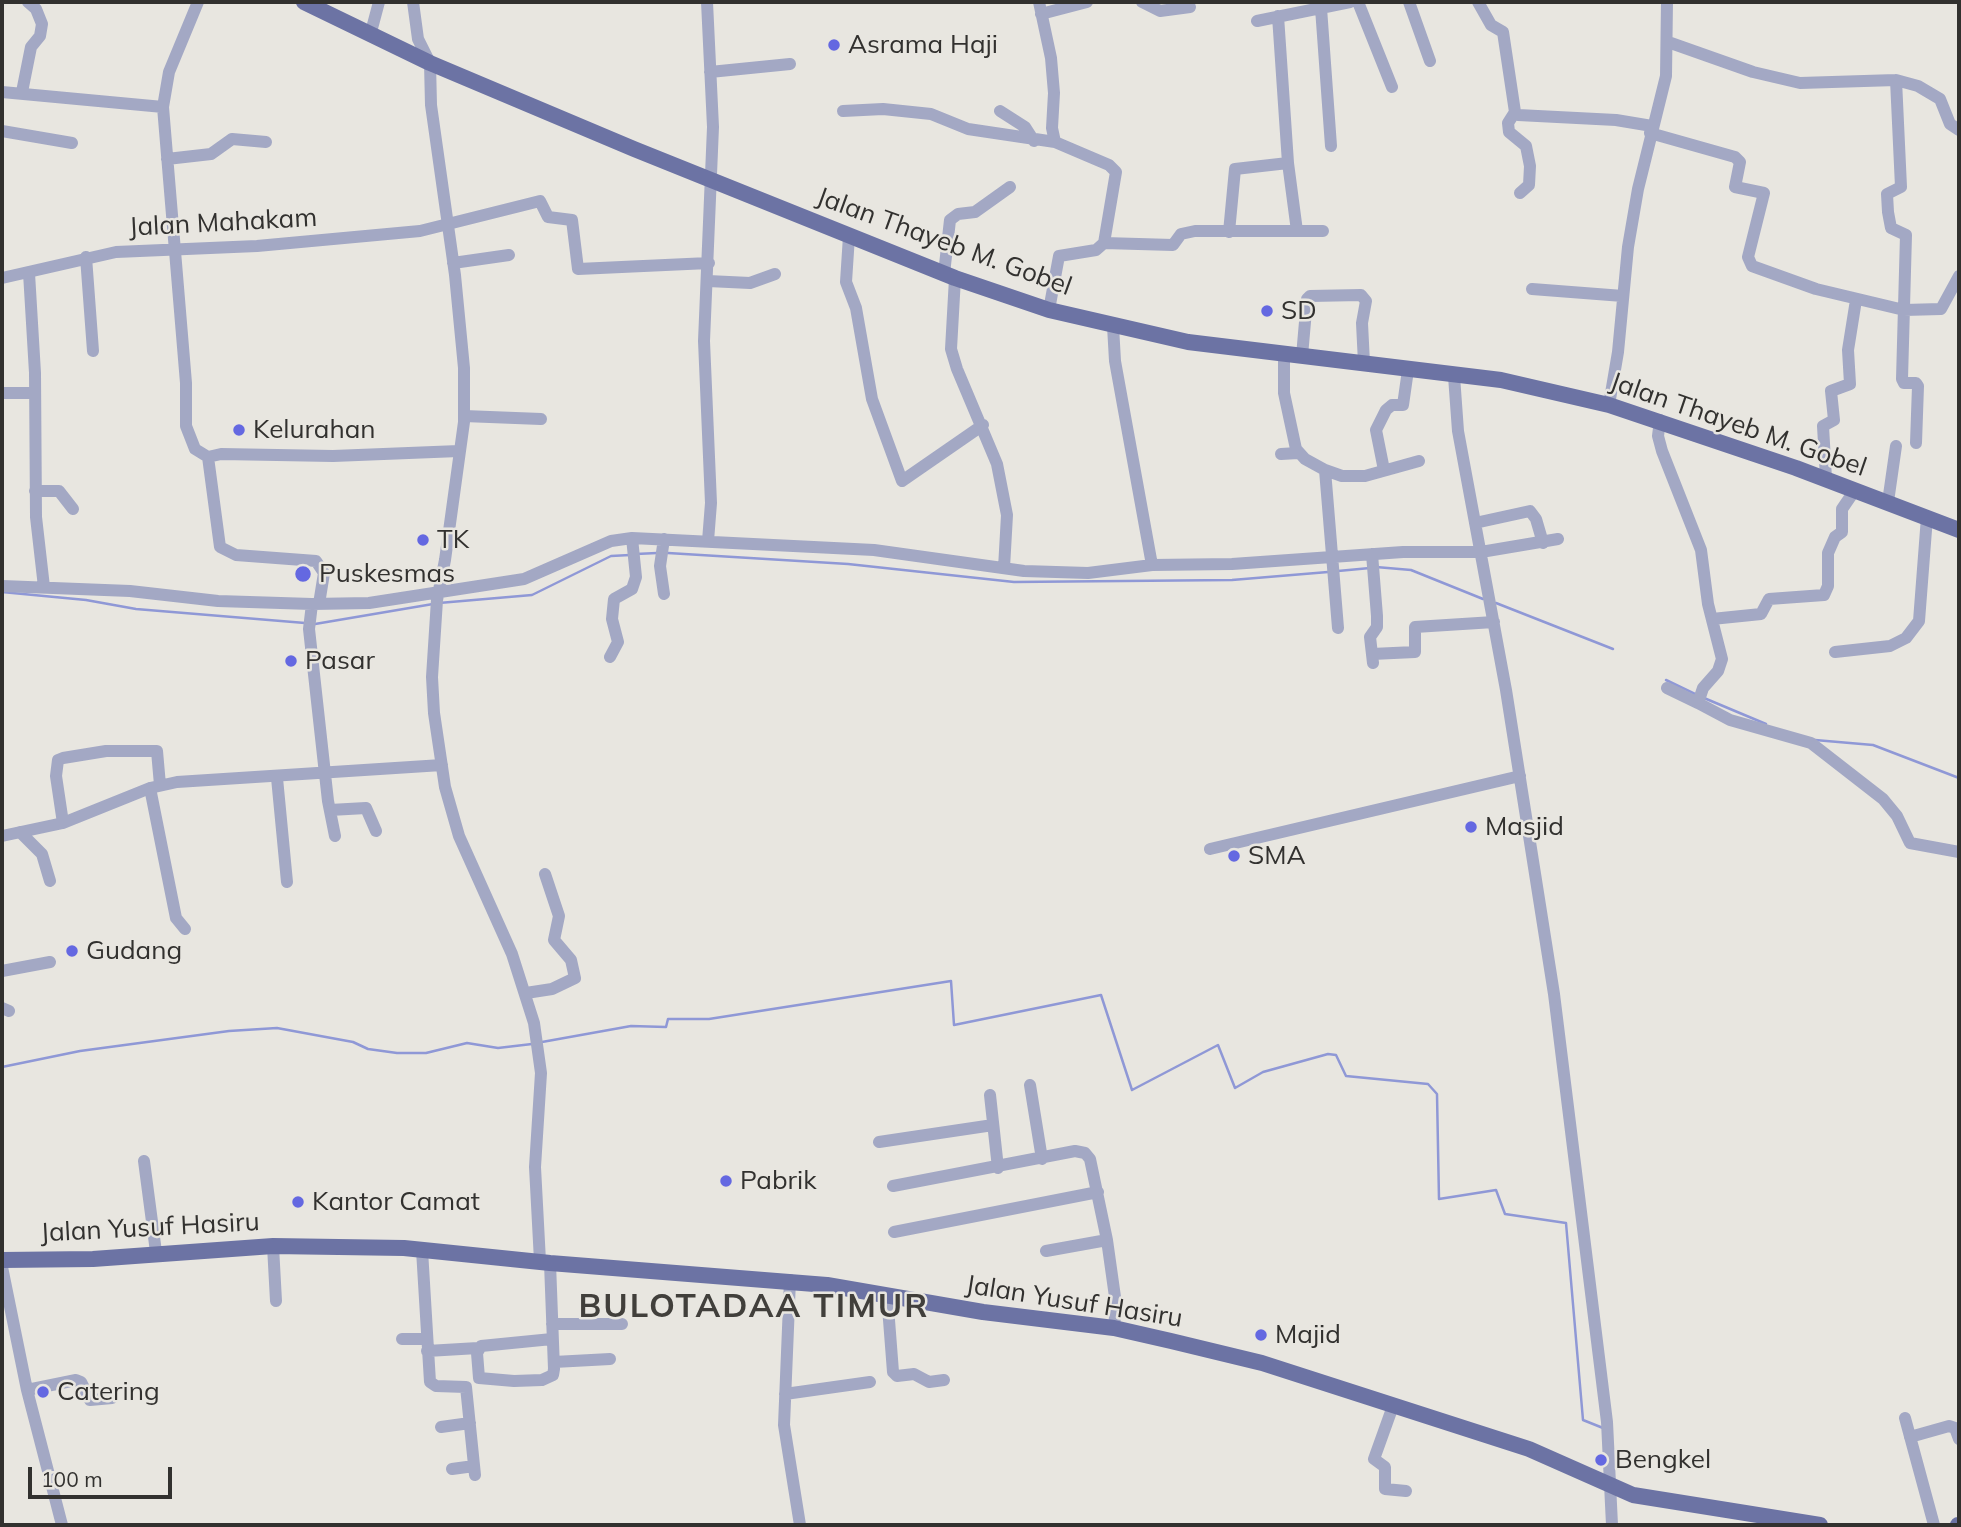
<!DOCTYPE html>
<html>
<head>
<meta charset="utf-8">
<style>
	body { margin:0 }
	#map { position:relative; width:1961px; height:1527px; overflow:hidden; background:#e8e6e0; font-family:Mulish,sans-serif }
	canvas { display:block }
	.frame { position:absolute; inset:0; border:4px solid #32312f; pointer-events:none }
	.scale { position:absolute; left:28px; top:1467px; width:144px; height:32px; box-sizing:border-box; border:4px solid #32312f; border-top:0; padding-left:9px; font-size:21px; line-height:24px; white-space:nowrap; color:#32312f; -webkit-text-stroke:5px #e8e6e0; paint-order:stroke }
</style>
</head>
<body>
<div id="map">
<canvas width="1961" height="1527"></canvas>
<div class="frame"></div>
<div class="scale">100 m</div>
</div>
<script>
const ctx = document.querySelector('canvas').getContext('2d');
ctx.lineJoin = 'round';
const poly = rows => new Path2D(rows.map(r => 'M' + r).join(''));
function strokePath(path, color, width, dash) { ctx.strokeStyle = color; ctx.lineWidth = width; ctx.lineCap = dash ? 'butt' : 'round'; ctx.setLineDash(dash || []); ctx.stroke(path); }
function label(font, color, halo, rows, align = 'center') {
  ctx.font = font + ' Mulish,sans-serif'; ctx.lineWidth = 5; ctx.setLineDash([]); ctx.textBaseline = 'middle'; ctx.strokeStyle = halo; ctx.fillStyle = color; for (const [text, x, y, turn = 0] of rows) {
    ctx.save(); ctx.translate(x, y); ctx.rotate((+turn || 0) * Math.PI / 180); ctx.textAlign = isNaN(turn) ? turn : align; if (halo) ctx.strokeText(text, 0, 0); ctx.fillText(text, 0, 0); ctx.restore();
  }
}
const stream = poly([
	[668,553,848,564,1014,582,1232,580,1328,572],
	[636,554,657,553],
	[1376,567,1411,570,1483,599],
	[1338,571,1370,568],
	[2,592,86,600,136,609,305,623],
	[439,603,532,595,611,556,630,555],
	[1496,603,1613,649],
	[315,624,433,604],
	[1666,680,1695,694],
	[1704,698,1766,724],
	[1815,740,1873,745,1959,778],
	[542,1042,631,1026,666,1027,668,1019,709,1019,951,981,954,1025,1101,995,1132,1090,1218,1045,1235,1088,1263,1072,1328,1054,1336,1055,1346,1076,1428,1084,1437,1094,1439,1199,1496,1190,1505,1214,1566,1223,1583,1420,1603,1428],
	[2,1067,80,1051,229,1031,277,1028,353,1042,368,1049,397,1053,426,1053,467,1043,498,1048,532,1044]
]);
const minor = poly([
	[198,2,169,72,163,107,186,383,186,426,195,449,208,457,220,547,236,555,316,561,324,573,319,604],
	[413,2,418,39,430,63,431,105,455,275,464,368,464,422,445,560,437,600,432,677,434,713,445,787,459,836,512,954,534,1023,541,1073,535,1167,540,1261],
	[707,2,713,127,704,341,711,503,708,541],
	[1039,2,1051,58,1054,93,1052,128,1055,142,1109,165,1116,172,1104,243,1173,245,1181,234,1195,231,1323,231],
	[1142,2,1160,11,1190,7],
	[1358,2,1392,87],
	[1409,2,1430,61],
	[1478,2,1491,25,1503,32,1515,112,1518,115,1616,120,1652,126],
	[1321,8,1331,146],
	[1041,14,1087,2],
	[1278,16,1288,163,1297,231],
	[1257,21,1350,2],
	[371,32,379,2],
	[1668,42,1753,72,1800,83,1896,80,1918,86,1940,99,1950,124,1959,130],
	[710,72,790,64],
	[1896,80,1901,187,1887,194,1888,212,1891,228,1906,235,1902,379,1904,383,1916,383,1918,386,1916,443],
	[2,92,163,107],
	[22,92,31,47,40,36,42,24,36,9,28,2],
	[843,111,883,109,931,114,968,129,1055,142],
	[1000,111,1025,127,1034,141],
	[1515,112,1508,123,1509,132,1526,146,1530,166,1529,185,1520,193],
	[2,131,72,143],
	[1650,133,1735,157,1740,162,1735,187,1764,193,1748,257,1752,266,1816,289,1904,310,1941,309,1959,276],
	[167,159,211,154,232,139,266,142],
	[1229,232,1235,169,1288,163],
	[849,236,846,282,856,308,872,399,902,481,983,425],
	[86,257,93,351],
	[453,263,509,255],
	[29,273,35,373,36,517,44,587],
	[944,274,950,220,958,214,975,212,1010,187],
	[2,278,116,252,257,246,420,231,540,201,548,217,572,220,578,269,709,263],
	[955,278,951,349,957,369,997,464,1007,515,1004,568],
	[708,281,750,283,775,274],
	[1532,289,1623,296],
	[1049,310,1059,256,1096,250,1104,243],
	[1113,326,1115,361,1152,565],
	[1284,354,1284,393,1296,449,1305,459,1325,470,1338,628],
	[1302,356,1307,299,1310,296,1361,295,1366,301,1362,323,1364,363],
	[1454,376,1458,431,1506,690,1554,994,1607,1422,1612,1525],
	[2,393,35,393],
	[1609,405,1618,352,1628,247,1638,189,1666,76,1667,2],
	[464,416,541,419],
	[1660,420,1658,436,1662,451,1701,550,1708,604,1722,659,1718,671,1703,688,1698,703,1730,720,1811,743,1883,799,1897,816,1910,843,1959,852],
	[1281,454,1298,453],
	[208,457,221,454,333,456,459,451],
	[1325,470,1342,476,1365,476,1419,461],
	[1384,470,1376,430,1386,410,1392,405,1403,405,1408,370],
	[1826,478,1823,426,1834,420,1831,391,1850,384,1848,350,1856,300],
	[35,491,59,491,73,509],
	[1888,502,1896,446],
	[1475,523,1530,511,1536,519,1543,543],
	[664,539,660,566,664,594],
	[1372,554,1377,616,1377,627,1370,637,1373,663],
	[2,586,130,591,218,601,312,604,369,603,524,579,611,541,632,538,874,550,1024,571,1088,573,1152,565,1232,564,1403,552,1481,552,1558,539],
	[312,604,309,629,328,801,335,836],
	[1712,619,1761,614,1769,599,1824,595,1828,586,1828,553,1835,537,1842,532,1842,509,1855,490],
	[1835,652,1890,646,1906,638,1919,621,1927,517],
	[1372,654,1415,652,1415,627,1494,622],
	[610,657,618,642,612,619,614,599,632,589,636,577,632,538],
	[1667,688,1698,703],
	[277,778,287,882],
	[150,788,176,918,185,929],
	[330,810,366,808,376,831],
	[63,823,56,776,58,760,63,758,106,751,157,751,160,785],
	[20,832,42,854,50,881],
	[2,836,63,823,150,788,177,782,442,765],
	[1210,849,1520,776],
	[2,971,50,962],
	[526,993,552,989,575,978,571,960,554,940,559,916,545,874],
	[2,1008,9,1011],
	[1030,1085,1042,1159],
	[990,1095,998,1168],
	[879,1142,993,1125],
	[144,1161,156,1252],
	[893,1186,1075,1151,1085,1153,1090,1159,1107,1240,1046,1251],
	[894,1232,1098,1192],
	[1107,1240,1116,1304,1114,1328],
	[273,1246,276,1301],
	[422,1250,430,1382,436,1386,466,1387,475,1475],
	[550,1263,554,1369,553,1375,542,1380,514,1381,479,1378,477,1353,481,1346,552,1339],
	[2,1267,27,1390,62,1525],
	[790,1280,784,1425,800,1525],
	[887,1294,893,1372,897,1376,914,1374,929,1382,944,1380],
	[552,1324,622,1324],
	[402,1339,426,1339],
	[427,1351,478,1348],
	[554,1362,610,1359],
	[27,1390,76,1380,81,1382,90,1400,112,1398],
	[785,1394,870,1382],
	[1393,1406,1374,1459,1385,1467,1385,1489,1406,1491],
	[1905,1418,1934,1525],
	[441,1427,470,1423],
	[1910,1437,1949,1426,1955,1428,1959,1439],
	[452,1469,474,1466]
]);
const major = poly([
	[304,2,430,63,634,149,955,278,1049,310,1188,342,1501,380,1609,405,1796,468,1959,530],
	[2,1260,93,1259,273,1246,404,1248,550,1263,827,1285,983,1312,1114,1328,1171,1341,1262,1363,1529,1449,1633,1495,1820,1525],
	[1958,1525,1959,1525]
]);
const markers = [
	[834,45,7,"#6468e1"],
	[1267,311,7,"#6468e1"],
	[239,430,7,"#6468e1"],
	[423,540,7,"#6468e1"],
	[303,574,9,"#6468e1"],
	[291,661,7,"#6468e1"],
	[1471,827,7,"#6468e1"],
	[1234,856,7,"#6468e1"],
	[72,951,7,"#6468e1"],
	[726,1181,7,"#6468e1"],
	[298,1202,7,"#6468e1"],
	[1261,1335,7,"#6468e1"],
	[43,1392,7,"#6468e1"],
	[1601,1460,7,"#6468e1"]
];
const poiNames = [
	["Asrama Haji",848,45],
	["SD",1281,311],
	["Kelurahan",253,430],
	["TK",437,540],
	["Puskesmas",319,574],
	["Pasar",305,661],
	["Masjid",1485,827],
	["SMA",1248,856],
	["Gudang",86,951],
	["Pabrik",740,1181],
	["Kantor Camat",312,1202],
	["Majid",1275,1335],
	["Catering",57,1392],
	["Bengkel",1615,1460]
];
const streetNames = [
	["Jalan Mahakam",223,223,-3],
	["Jalan Thayeb M. Gobel",944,242,20],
	["Jalan Thayeb M. Gobel",1738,425,19],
	["Jalan Yusuf Hasiru",150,1228,-3],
	["Jalan Yusuf Hasiru",1074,1302,9]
];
const districtNames = [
	["BULOTADAA TIMUR",754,1307]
];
strokePath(stream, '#8f98d6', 2.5);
strokePath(minor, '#a3a8c4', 12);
strokePath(major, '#6c73a4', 16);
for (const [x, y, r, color] of markers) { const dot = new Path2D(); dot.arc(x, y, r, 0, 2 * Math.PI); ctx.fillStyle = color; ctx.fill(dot); strokePath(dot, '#e8e6e0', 2.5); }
label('26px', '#32312f', '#e8e6e0', poiNames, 'left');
label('26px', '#32312f', '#e8e6e0', streetNames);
ctx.letterSpacing = '2px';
label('bold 33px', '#413f3b', '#e8e6e0', districtNames);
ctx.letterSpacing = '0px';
</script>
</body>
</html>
